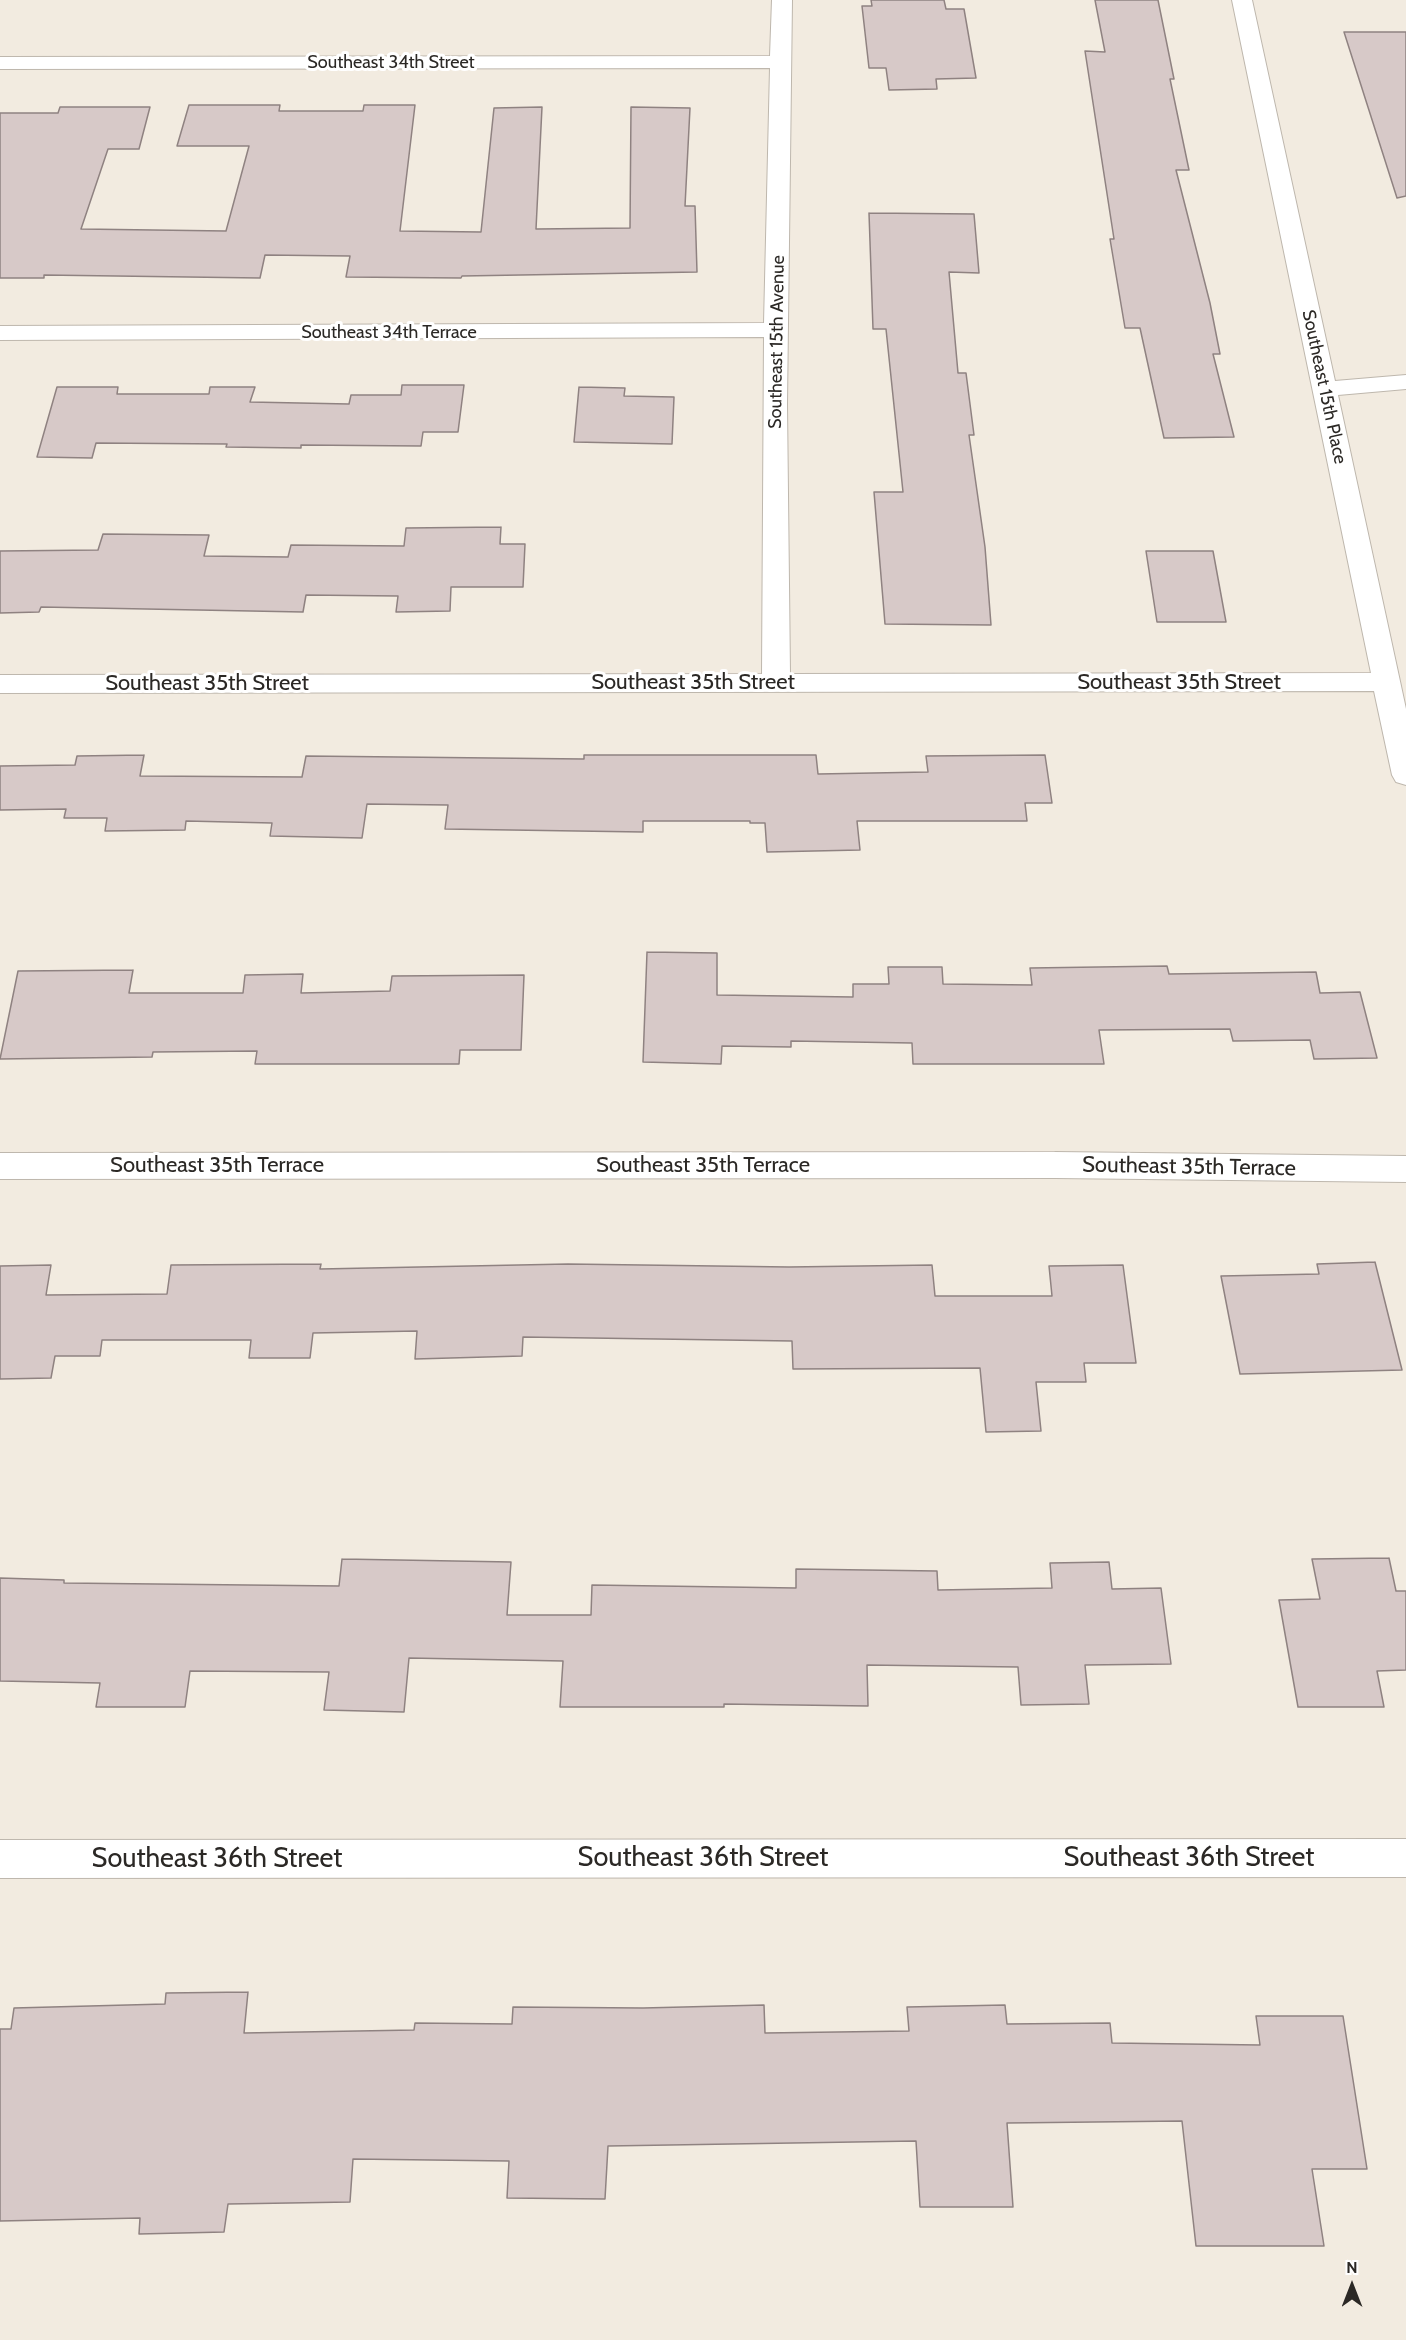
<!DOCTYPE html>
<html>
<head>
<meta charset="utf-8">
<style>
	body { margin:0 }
	#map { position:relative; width:1406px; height:2340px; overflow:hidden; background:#f2ebe0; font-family:Cabin,sans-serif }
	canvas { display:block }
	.north { position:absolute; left:1322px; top:2256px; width:60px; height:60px; -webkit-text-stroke:4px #fff; paint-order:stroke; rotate:0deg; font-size:16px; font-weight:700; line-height:24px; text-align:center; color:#2b2825 }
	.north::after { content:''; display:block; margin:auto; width:21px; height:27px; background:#2b2825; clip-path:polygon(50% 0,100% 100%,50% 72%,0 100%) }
</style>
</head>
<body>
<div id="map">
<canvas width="1406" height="2340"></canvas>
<div class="north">N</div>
</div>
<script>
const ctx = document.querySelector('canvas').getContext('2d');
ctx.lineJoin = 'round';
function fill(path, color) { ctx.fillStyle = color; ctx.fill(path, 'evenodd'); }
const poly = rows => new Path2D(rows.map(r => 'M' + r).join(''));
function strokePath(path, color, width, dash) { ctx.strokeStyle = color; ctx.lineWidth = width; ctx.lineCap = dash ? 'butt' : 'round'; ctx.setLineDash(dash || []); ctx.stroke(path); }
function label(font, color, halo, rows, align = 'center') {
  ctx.font = font + ' Cabin,sans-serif'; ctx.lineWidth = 6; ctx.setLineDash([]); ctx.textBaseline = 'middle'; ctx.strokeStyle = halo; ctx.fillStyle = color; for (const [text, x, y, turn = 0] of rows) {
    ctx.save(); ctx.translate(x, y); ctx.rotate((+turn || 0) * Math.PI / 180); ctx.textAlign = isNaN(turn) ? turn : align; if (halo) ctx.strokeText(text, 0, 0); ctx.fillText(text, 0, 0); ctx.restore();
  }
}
const building = poly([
	[871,0,944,0,946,9,964,9,976,78,936,79,937,89,889,90,886,68,869,68,862,6,872,6,871,0],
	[1095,0,1158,0,1174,79,1170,79,1189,170,1176,170,1210,303,1220,354,1213,354,1234,437,1164,438,1140,328,1125,328,1110,239,1114,239,1085,51,1105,52,1095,0],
	[1344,32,1406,32,1406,196,1397,198,1344,32],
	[189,105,280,105,279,111,363,111,364,105,415,105,400,231,481,232,494,108,542,107,536,229,630,228,631,107,690,108,685,206,695,206,697,272,462,276,461,278,346,277,350,256,265,255,260,278,44,275,44,278,0,278,0,113,58,113,60,107,150,107,139,149,108,149,81,229,226,231,249,146,177,146,189,105],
	[869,213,974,214,979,273,949,272,958,373,966,373,974,435,969,435,985,547,991,625,885,624,874,492,903,492,886,329,873,329,869,213],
	[402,385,464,385,458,432,423,432,421,446,301,445,301,448,226,447,227,444,96,443,92,458,37,457,57,387,118,387,117,394,209,394,210,387,255,387,250,402,349,404,351,395,401,395,402,385],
	[579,387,625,388,624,396,674,397,672,444,574,442,579,387],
	[501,527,500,544,525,544,523,587,451,587,450,611,396,612,398,596,306,595,303,612,41,607,39,612,0,613,0,551,98,550,103,534,209,535,204,556,288,557,291,545,404,546,406,528,501,527],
	[1146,551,1213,551,1226,622,1157,622,1146,551],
	[144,755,140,776,302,777,306,756,584,759,584,755,816,755,818,774,928,772,926,756,1045,755,1052,803,1025,803,1027,821,857,821,860,850,767,852,765,823,750,823,750,821,643,821,643,832,445,829,448,805,367,804,362,838,270,836,272,823,186,821,185,830,105,831,107,818,64,818,66,809,0,810,0,766,75,765,77,756,144,755],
	[647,952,717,953,717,995,853,997,853,984,889,984,888,967,942,967,943,984,1032,985,1030,968,1167,966,1169,974,1316,972,1320,993,1360,992,1377,1058,1314,1059,1310,1040,1233,1041,1230,1029,1099,1030,1104,1064,913,1064,912,1043,791,1041,791,1047,722,1046,721,1064,643,1062,647,952],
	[133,970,129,993,243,993,245,975,303,974,301,993,390,991,392,976,524,975,521,1050,460,1050,459,1064,255,1064,257,1051,153,1052,152,1057,0,1059,18,971,133,970],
	[1375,1262,1402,1370,1240,1374,1221,1276,1319,1274,1317,1264,1375,1262],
	[321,1264,320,1269,568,1264,789,1267,932,1265,935,1296,1052,1296,1049,1266,1123,1265,1136,1363,1084,1363,1086,1382,1036,1382,1041,1431,986,1432,980,1368,793,1369,792,1341,523,1337,522,1356,415,1359,417,1331,313,1333,310,1358,249,1358,251,1340,102,1340,100,1356,55,1356,51,1378,0,1379,0,1266,51,1265,46,1295,167,1294,171,1265,321,1264],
	[1389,1558,1396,1591,1406,1591,1406,1670,1377,1671,1384,1707,1298,1707,1279,1600,1320,1599,1312,1559,1389,1558],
	[342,1559,511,1562,507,1615,591,1615,592,1585,796,1588,796,1569,937,1571,938,1590,1052,1588,1050,1563,1109,1562,1112,1589,1161,1588,1171,1664,1085,1665,1089,1704,1021,1705,1018,1667,867,1665,868,1706,724,1704,724,1707,560,1707,563,1661,409,1658,404,1712,324,1710,329,1672,190,1671,185,1707,96,1707,100,1683,0,1681,0,1578,64,1580,64,1583,339,1586,342,1559],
	[248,1992,244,2033,414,2030,415,2023,512,2024,513,2007,643,2008,764,2005,765,2033,909,2031,907,2007,1005,2005,1007,2024,1110,2023,1112,2043,1260,2045,1256,2016,1343,2016,1367,2169,1312,2169,1324,2246,1196,2246,1182,2121,1007,2123,1013,2207,920,2207,916,2141,608,2146,605,2199,507,2198,509,2161,353,2159,350,2202,228,2204,224,2232,139,2234,140,2218,0,2221,0,2029,11,2029,14,2008,165,2004,166,1993,248,1992]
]);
const minor = poly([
	[772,0,792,0,787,404,790,674,1371,673,1232,0,1252,0,1335,381,1406,375,1406,389,1338,395,1406,709,1406,785,1396,782,1392,775,1374,691,0,693,0,675,762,674,764,337,0,340,0,326,764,323,770,68,0,69,0,57,770,56,772,0],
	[1055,1152,1406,1156,1406,1182,1055,1178,0,1179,0,1153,1055,1152],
	[1406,1839,1406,1877,0,1878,0,1840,1406,1839]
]);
const farStreetnames = [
	["Southeast 34th Street",391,63],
	["Southeast 34th Terrace",389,333],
	["Southeast 15th Avenue",777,342,-89],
	["Southeast 15th Place",1324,387,78]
];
const streetNames = [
	["Southeast 35th Street",693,683],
	["Southeast 35th Street",1179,683],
	["Southeast 35th Street",207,684],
	["Southeast 35th Terrace",217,1166],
	["Southeast 35th Terrace",703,1166],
	["Southeast 35th Terrace",1189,1167,1]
];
const nearStreetnames = [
	["Southeast 36th Street",703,1858],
	["Southeast 36th Street",1189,1858],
	["Southeast 36th Street",217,1859]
];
fill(building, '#d7c9c8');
strokePath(building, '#8f8281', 1.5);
strokePath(minor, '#beb7ad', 2);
fill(minor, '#fff');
label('18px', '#2b2825', '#fff', farStreetnames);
label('22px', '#2b2825', '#fff', streetNames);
label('27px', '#2b2825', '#fff', nearStreetnames);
</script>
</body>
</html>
